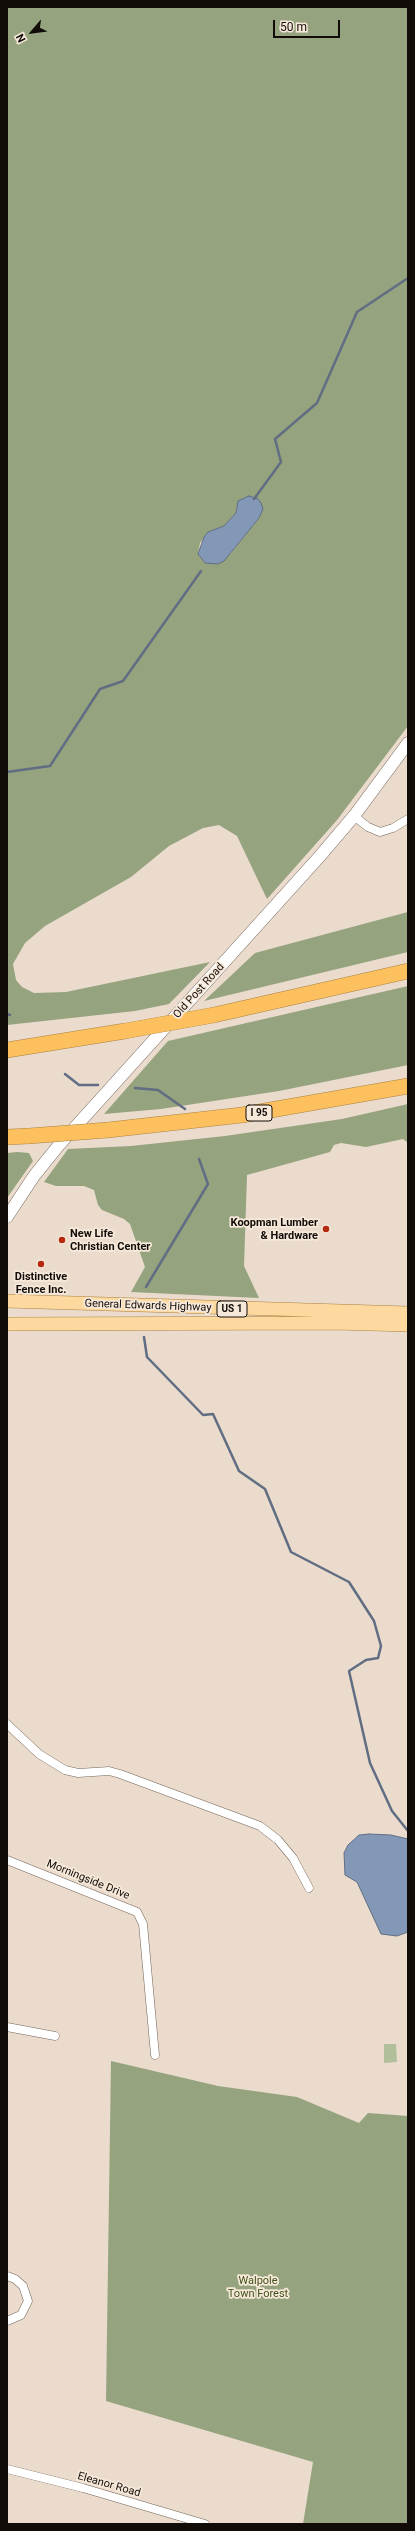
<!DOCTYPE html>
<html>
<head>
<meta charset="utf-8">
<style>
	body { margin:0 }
	#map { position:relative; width:415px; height:2531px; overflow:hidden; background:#eadbcd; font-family:Roboto,sans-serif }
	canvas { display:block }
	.frame { position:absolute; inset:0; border:8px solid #110c08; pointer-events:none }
	.north { position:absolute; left:12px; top:12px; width:40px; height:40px; -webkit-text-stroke:3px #f7e9da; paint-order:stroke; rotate:242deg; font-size:11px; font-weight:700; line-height:16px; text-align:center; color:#110c08 }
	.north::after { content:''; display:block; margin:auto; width:14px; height:18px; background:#110c08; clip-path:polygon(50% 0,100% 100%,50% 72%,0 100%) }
	.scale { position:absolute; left:273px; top:20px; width:67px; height:18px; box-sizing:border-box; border:2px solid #110c08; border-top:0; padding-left:5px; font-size:12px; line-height:14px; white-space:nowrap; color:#110c08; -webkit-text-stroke:3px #f7e9da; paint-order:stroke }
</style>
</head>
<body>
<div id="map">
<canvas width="415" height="2531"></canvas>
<div class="frame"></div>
<div class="north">N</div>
<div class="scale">50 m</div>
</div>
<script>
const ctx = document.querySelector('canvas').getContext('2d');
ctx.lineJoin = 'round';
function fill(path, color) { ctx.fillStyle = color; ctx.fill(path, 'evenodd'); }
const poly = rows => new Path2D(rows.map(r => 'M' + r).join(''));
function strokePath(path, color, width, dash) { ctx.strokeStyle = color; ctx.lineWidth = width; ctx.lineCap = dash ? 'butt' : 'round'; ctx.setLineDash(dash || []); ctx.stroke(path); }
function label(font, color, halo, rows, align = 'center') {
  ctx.font = font + ' Roboto,sans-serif'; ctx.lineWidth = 3.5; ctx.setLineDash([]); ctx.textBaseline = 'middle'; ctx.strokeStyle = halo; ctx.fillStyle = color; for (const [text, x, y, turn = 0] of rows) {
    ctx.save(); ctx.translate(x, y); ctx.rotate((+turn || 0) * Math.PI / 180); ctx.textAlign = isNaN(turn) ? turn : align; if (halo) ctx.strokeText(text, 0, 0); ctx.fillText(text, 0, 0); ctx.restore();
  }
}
const green = poly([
	[384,2044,396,2044,397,2062,384,2063]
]);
const forest = poly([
	[7,7,408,7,408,726,337,820,267,899,237,836,219,825,203,828,169,846,131,877,45,926,25,943,13,964,16,980,22,987,34,993,66,992,210,962,169,1004,135,1011,7,1025],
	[237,506,259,518,230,554,218,564,205,563,198,554,200,543,208,532,224,526,236,513],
	[408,912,408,952,204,1001,255,953],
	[408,986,408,1065,279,1091,161,1109,104,1114,168,1041],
	[408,1104,408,1143,403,1139,366,1147,341,1143,334,1145,330,1152,247,1175,244,1266,259,1298,131,1292,145,1267,130,1224,124,1219,102,1210,98,1205,94,1190,84,1186,56,1186,44,1182,68,1149,131,1146,225,1136,342,1119],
	[17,1152,29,1153,33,1161,7,1198,7,1153],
	[111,2061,218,2086,297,2097,359,2123,368,2113,408,2116,408,2524,303,2524,313,2462,106,2401]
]);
const water = poly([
	[249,496,258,499,261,503,263,509,259,518,224,561,218,564,205,563,198,554,204,537,208,532,224,526,236,513,238,501,249,496],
	[369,1834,391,1835,408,1839,408,1932,397,1936,381,1934,357,1882,345,1875,344,1853,348,1845,359,1835,369,1834]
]);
const stream = poly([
	[254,499,281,462,275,439,317,403,357,312,408,278],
	[7,772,50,766,100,689,123,681,201,571],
	[7,1014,10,1015],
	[65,1074,79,1085,98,1085],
	[135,1088,158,1090,185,1109],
	[146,1287,208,1184,199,1159],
	[144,1337,147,1357,203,1415,213,1414,239,1471,265,1489,291,1552,349,1582,374,1621,381,1646,378,1658,366,1660,349,1671,370,1763,392,1811,408,1831]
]);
const minor = poly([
	[354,816,368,827,380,832,393,828,408,819],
	[7,1724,39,1754,65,1770,78,1773,109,1771,120,1774,260,1826,278,1840,293,1858,309,1888],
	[7,1860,137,1912,143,1924,155,2055],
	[7,2027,55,2036],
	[7,2276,15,2279,23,2286,28,2301,21,2315,7,2321],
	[7,2469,83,2488,205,2524]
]);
const secondary = poly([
	[7,1217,34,1176,59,1145,320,856,354,816,408,743]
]);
const primary = poly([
	[7,1301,408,1313],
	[7,1324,335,1323,408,1325]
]);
const motorway = poly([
	[214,1015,408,971],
	[7,1050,125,1031],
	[108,1130,242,1115,408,1086],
	[7,1137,29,1136]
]);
const motorwayBridge = poly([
	[125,1031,214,1015],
	[29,1136,108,1130]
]);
const markers = [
	[326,1229,4,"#b5290d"],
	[62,1240,4,"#b5290d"],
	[41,1264,4,"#b5290d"]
];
const shields = [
	[259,1113,26],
	[232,1309,30]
];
const shieldNames = [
	["I 95",259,1113],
	["US 1",232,1309]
];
const streetNames = [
	["Old Post Road",199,991,-48],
	["General Edwards Highway",148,1306,2],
	["Morningside Drive",88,1880,22],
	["Eleanor Road",109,2485,16]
];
const poiNames = [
	["Koopman Lumber",318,1223],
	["& Hardware",318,1236],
	["New Life",70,1234,"left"],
	["Christian Center",70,1247,"left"],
	["Distinctive",41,1277,"center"],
	["Fence Inc.",41,1290,"center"]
];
const parkNames = [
	["Walpole",258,2281],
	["Town Forest",258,2294]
];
fill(green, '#b1bf9b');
fill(forest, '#95a37f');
fill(water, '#8397b7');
strokePath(water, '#616d82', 1);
strokePath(stream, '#616d82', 2.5);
strokePath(minor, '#73665a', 9);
strokePath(secondary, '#73665a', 13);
strokePath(primary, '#aa8141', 14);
strokePath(motorway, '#aa8141', 16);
strokePath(minor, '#fff', 8);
strokePath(secondary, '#fff', 12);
strokePath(primary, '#fed99f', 13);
strokePath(motorway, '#fdc05f', 15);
strokePath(motorwayBridge, '#aa8141', 16, []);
strokePath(motorwayBridge, '#fdc05f', 15);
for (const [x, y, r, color] of markers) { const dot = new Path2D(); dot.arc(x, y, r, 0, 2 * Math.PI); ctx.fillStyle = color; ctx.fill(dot); strokePath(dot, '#f7e9da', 1.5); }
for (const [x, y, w] of shields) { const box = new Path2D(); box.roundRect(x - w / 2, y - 8, w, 16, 3); ctx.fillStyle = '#f7e9da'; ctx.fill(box); strokePath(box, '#110c08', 1); }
label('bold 10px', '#110c08', null, shieldNames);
label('11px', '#110c08', '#f7e9da', streetNames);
label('bold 11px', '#110c08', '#f7e9da', poiNames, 'right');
label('11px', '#40521a', '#f7e9da', parkNames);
</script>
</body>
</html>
